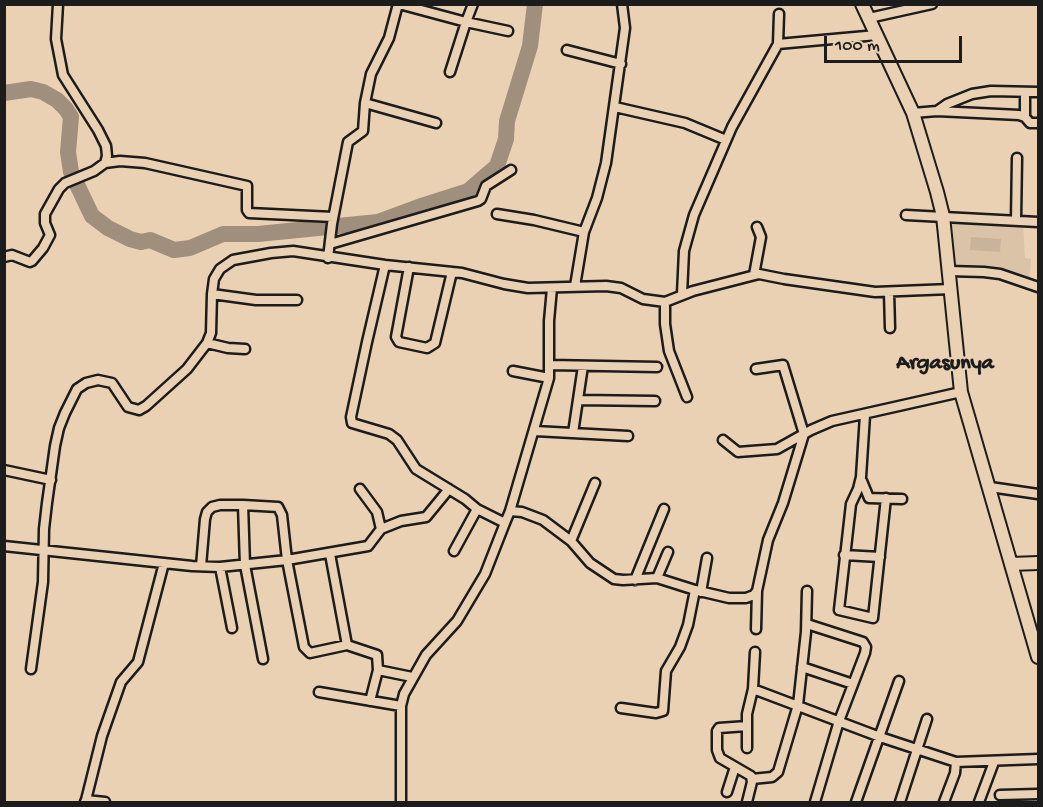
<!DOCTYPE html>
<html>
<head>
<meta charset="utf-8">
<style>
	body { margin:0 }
	#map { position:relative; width:1043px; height:807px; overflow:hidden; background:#ebd1b3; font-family:"Gochi Hand",sans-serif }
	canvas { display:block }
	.frame { position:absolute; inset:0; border:6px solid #1c1c1c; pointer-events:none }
	.scale { position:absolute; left:824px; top:36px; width:138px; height:27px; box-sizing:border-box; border:3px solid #1c1c1c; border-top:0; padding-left:8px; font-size:18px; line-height:21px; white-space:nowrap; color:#1c1c1c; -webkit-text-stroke:4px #ebd1b3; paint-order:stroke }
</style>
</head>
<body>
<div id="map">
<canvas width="1043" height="807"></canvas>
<div class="frame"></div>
<div class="scale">100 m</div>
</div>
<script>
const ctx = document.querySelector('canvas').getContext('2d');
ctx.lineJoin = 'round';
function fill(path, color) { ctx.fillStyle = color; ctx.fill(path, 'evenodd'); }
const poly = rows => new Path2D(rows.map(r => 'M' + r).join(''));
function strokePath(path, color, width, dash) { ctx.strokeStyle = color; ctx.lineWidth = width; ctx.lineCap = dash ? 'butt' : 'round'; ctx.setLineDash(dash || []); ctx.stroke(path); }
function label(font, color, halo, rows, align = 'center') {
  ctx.font = font + ' "Gochi Hand",sans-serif'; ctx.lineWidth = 4.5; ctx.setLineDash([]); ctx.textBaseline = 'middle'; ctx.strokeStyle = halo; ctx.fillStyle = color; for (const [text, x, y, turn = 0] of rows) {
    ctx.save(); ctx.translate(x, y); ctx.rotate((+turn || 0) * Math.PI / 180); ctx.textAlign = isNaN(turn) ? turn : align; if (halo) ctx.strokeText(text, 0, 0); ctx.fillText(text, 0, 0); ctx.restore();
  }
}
const built = poly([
	[951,219,1023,223,1025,258,1031,259,1029,283,1004,273,955,265]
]);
const green = poly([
	[971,237,1001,239,1000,252,970,250]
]);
const river = poly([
	[4,93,31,89,43,92,57,100,66,109,71,117,68,152,71,172,92,216,108,228,130,239,141,242,150,240,174,250,190,248,223,234,258,234,378,222,424,205,468,191,497,166,506,139,507,121,530,46,535,4]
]);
const street = poly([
	[399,4,466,22,473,4],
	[869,18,932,4],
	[778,44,779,14],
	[567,50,621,64],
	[450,72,466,22,508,31],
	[1025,92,1025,117],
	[365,103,436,123],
	[615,107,685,123,726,140],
	[937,111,1019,115,1025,117,1030,123,1038,123],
	[913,113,937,111,947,104,972,94,991,91,1038,92],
	[105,163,120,161,145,163,247,186,247,210,249,213,333,217],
	[497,214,534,220,584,232],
	[906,215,1038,222],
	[1016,220,1017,158],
	[330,244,478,201,481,199,486,186,511,170],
	[4,257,12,255,30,262,32,261,43,248,50,235,45,223,45,214,59,189,65,183,94,171,105,163,107,156,106,146,98,130,63,75,56,39,58,4],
	[328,258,332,224,348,142,363,131,365,103,371,74,389,38,398,4],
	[385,265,367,342,351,417,352,423,389,434,397,440,416,469,465,499,477,509,505,523,510,511,522,512,543,520,571,541,590,563,614,579,623,580,657,578,695,590,729,598,746,598,754,595,757,591,768,540,783,503,804,434,783,365,756,369],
	[409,267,396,337,399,342,427,348,435,343,452,272],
	[949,271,984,272,1000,274,1038,287],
	[754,275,761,237,757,227],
	[575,286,584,232,597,198,606,163,625,28,622,4],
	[889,292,890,328],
	[682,294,684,251,694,215,732,127,778,44,877,35],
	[297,300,256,300,212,294,214,279,220,269,233,260,271,253,293,251,385,265,462,273,504,284,528,288,606,286,621,288,643,299,665,302,693,291,759,274,784,279,875,292,951,289],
	[665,302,665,324,669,351,687,397],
	[207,343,228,348,245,349],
	[550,365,657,367],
	[513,371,549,378],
	[578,400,655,401],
	[865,415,861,477,858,489,851,504,839,610,873,618,886,498],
	[535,431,628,436],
	[573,433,583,366],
	[723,440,738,452,777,449,811,430,832,421,961,392],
	[4,470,51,480],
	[862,481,869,498,902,499],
	[990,487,1038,494],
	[360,489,377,512,381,529],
	[243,505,245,565,263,659],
	[510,511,549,378,549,321,552,288],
	[571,541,595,483],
	[4,546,192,566,220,567,287,560,368,546,381,529,401,521,426,517,449,489],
	[454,551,477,509],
	[330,554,347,645],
	[844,555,880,557],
	[201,566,205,519,207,512,212,507,220,505,243,505,278,507,282,515,287,560,304,647,310,653,347,645,377,655,378,670,370,701],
	[220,567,232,628],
	[657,578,668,552],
	[635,580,664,509],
	[701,592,707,558],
	[807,624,863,642,866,647,865,653,839,721,815,802],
	[756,629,757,591],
	[802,667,853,684],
	[31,669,43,582,44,529,47,503,55,446,59,428,65,413,77,389,86,383,98,380,112,383,128,407,139,410,146,406,187,369,207,343,211,333,212,294],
	[378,670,412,677],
	[753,689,880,737,956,762,1038,759],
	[319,692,401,706],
	[621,708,656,713,663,711,666,671,680,647,688,625,695,590],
	[747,748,747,714,753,689,755,652],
	[752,779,772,777,778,772,798,705,806,632,807,591],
	[727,792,735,767],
	[1000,795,1038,794],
	[86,800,102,736,121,682,138,662,164,563],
	[85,802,86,800,105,802],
	[401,802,401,706,404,694,426,655,457,621,485,574,505,523],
	[747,802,752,782,751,776,720,758,717,750,717,731,719,728,747,726],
	[856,802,899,681],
	[900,802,927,719],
	[944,802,955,773,956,762],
	[979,802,994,762]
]);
const secondary = poly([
	[862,4,913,113,937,192,943,216,961,392,1038,657],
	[1011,564,1038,563]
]);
const quarterNames = [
	["Argasunya",945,365]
];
fill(built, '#dbc3a7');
fill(green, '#c9b39a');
strokePath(river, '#9f8f7c', 16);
strokePath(street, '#1c1c1c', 13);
strokePath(secondary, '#1c1c1c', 16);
strokePath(street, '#ebd1b3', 8);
strokePath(secondary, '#ebd1b3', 12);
label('bold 22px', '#1c1c1c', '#ebd1b3', quarterNames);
</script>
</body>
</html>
